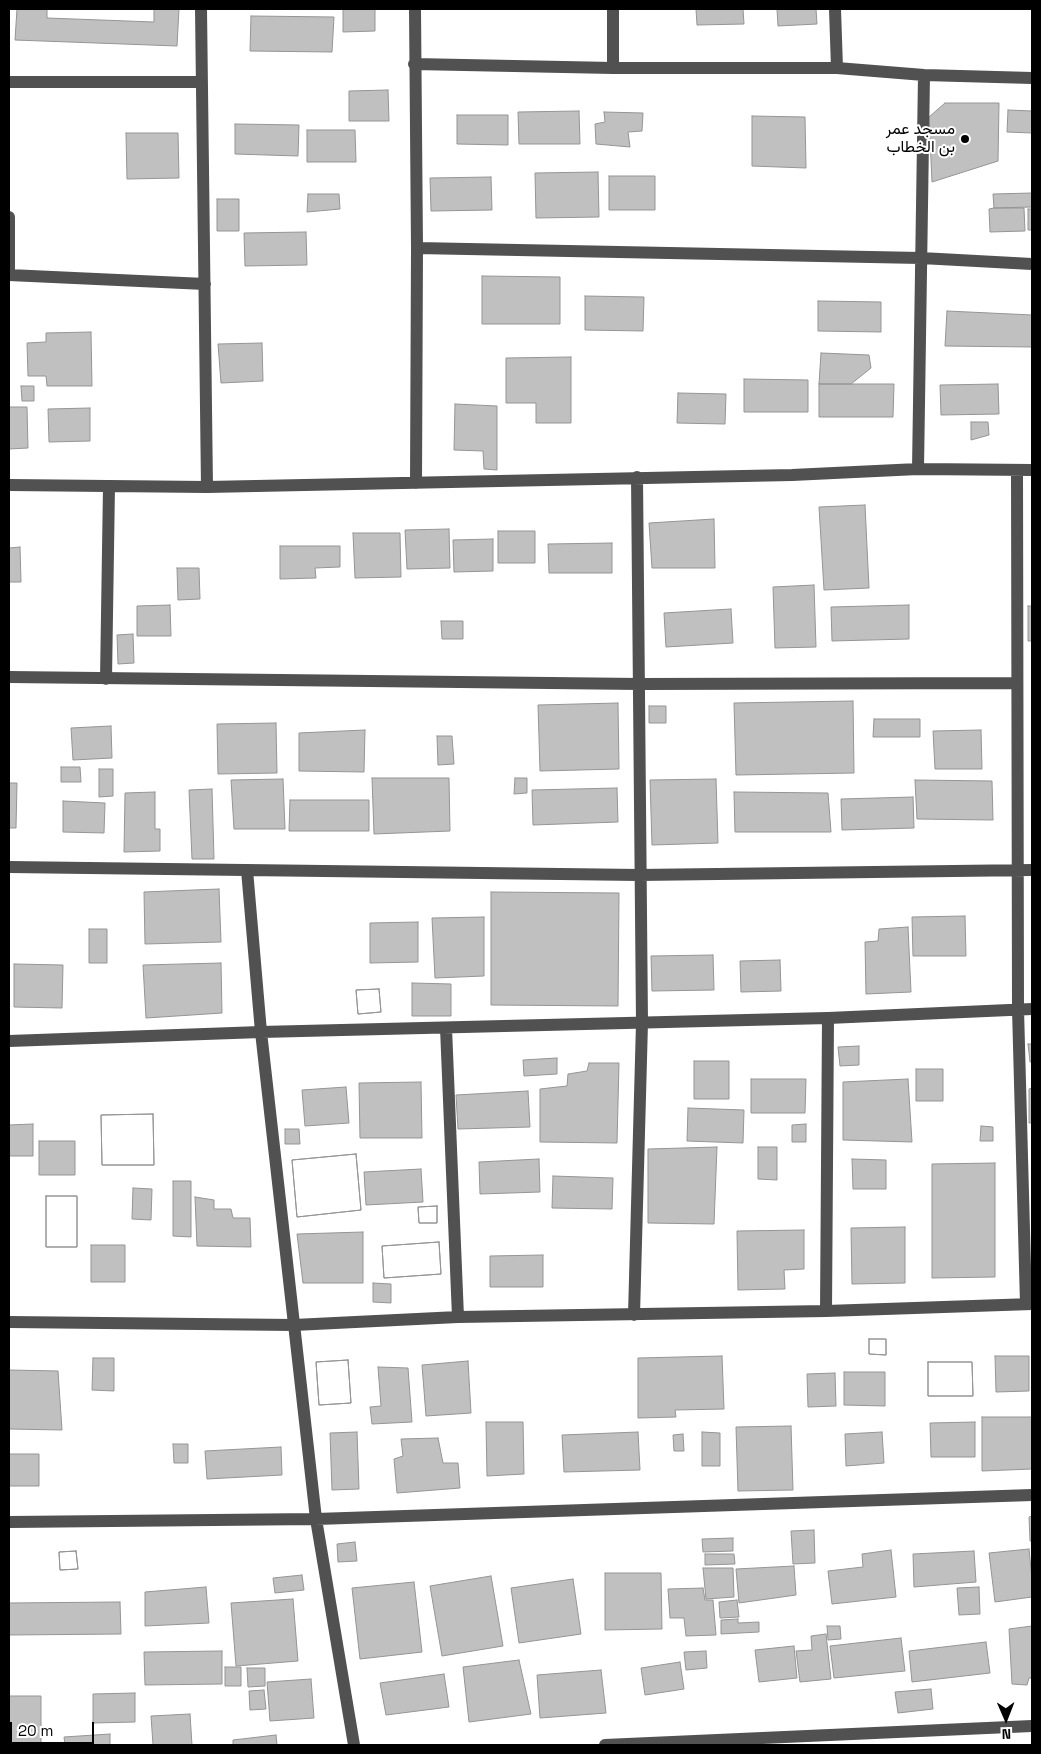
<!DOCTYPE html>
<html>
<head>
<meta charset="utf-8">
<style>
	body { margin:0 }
	#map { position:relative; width:1041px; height:1754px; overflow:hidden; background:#fff; font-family:"Space Grotesk",sans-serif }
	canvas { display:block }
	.frame { position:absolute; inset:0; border:10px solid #000; pointer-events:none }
	.north { position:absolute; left:981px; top:1694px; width:50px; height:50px; -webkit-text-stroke:4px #fff; paint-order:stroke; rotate:179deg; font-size:14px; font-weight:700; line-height:20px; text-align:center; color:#000 }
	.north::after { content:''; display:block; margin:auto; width:18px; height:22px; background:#000; clip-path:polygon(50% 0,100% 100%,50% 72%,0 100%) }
	.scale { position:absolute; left:10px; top:1722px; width:84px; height:22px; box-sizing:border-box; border:2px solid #000; border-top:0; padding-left:6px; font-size:15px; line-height:18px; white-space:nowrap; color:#000; -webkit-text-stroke:4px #fff; paint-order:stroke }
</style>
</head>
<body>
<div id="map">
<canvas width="1041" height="1754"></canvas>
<div class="frame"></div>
<div class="north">N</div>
<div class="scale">20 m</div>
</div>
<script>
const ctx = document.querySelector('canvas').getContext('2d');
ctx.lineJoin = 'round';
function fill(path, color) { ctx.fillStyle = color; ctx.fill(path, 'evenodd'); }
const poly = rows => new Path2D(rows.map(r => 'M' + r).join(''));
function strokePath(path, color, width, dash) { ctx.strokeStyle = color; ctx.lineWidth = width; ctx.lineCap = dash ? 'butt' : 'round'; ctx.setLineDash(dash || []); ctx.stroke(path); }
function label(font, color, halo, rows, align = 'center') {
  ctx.font = font + ' "Space Grotesk",Vazirmatn,sans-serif'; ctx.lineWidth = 4; ctx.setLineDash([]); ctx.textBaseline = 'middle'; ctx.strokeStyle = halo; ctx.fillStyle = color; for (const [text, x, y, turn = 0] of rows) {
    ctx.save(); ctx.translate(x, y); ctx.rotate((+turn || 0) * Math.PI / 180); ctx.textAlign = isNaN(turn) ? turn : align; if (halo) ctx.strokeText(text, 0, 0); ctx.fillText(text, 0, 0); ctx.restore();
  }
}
const building = poly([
	[17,9,47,9,47,18,154,22,154,9,179,9,177,46,15,40,17,9],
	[343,9,375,9,375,31,343,32,343,9],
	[696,9,743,9,744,24,697,25,696,9],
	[777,9,816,9,817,24,778,26,777,9],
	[251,16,334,17,332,52,250,51,251,16],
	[388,90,389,121,349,121,349,91,388,90],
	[945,103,999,103,998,161,932,182,929,117,945,103],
	[1008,110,1032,111,1032,133,1007,132,1008,110],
	[579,111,580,144,519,144,518,112,579,111],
	[604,112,643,113,642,131,628,132,630,147,596,144,595,124,605,122,604,112],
	[457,115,508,115,508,145,457,144,457,115],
	[752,116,805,117,806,168,752,166,752,116],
	[235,124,299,125,298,156,235,154,235,124],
	[307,130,355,130,356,162,307,162,307,130],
	[126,133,178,133,179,178,127,179,126,133],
	[598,172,599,217,536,218,535,173,598,172],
	[609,176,655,176,655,210,609,210,609,176],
	[491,177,492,210,431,211,430,178,491,177],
	[1032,193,1032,207,994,208,993,194,1032,193],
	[308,194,339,194,340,209,307,212,308,194],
	[217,199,239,199,239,231,217,231,217,199],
	[994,208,1024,208,1025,231,990,232,989,209,994,208],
	[1028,209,1032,209,1032,230,1028,230,1028,209],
	[306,232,307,265,245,266,244,233,306,232],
	[482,276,560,277,560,324,482,324,482,276],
	[585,296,644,297,643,331,585,330,585,296],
	[818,301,881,302,881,332,818,331,818,301],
	[947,311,1032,315,1032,347,945,346,947,311],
	[91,332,92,386,47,386,46,376,28,376,27,343,46,342,46,333,91,332],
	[262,343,263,381,221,383,218,344,262,343],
	[821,353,869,355,871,368,851,384,819,384,821,353],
	[571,357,571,423,536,423,536,403,506,403,506,358,571,357],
	[744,379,808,380,808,412,744,412,744,379],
	[819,384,894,384,893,417,819,417,819,384],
	[998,384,999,414,941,415,940,385,998,384],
	[21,386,34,386,34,401,22,401,21,386],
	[678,393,726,394,725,424,677,423,678,393],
	[455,404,497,406,497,470,484,469,483,451,454,450,455,404],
	[9,407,27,407,28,448,9,449,9,407],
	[90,408,90,441,49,442,48,409,90,408],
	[971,422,988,422,989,435,971,440,971,422],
	[865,505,869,588,824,590,819,507,865,505],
	[714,519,715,568,652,568,649,523,714,519],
	[449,529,450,568,407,569,405,530,449,529],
	[498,531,535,531,535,563,498,563,498,531],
	[353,533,400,533,401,577,355,578,353,533],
	[493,539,493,571,454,572,453,540,493,539],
	[612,543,612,573,549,573,548,544,612,543],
	[280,546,340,546,340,567,315,568,316,578,280,579,280,546],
	[20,547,21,582,9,582,9,548,20,547],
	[177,568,199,568,200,599,178,600,177,568],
	[814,585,816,647,775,648,773,587,814,585],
	[170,605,171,636,137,636,137,606,170,605],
	[909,605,909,639,832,641,831,607,909,605],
	[1028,606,1032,606,1032,641,1028,641,1028,606],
	[731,609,733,643,666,647,664,613,731,609],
	[441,621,463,621,463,639,442,639,441,621],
	[133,634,134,663,118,664,117,635,133,634],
	[853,701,854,773,736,775,734,703,853,701],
	[618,703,619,769,540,771,538,705,618,703],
	[649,706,666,706,666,723,649,723,649,706],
	[874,719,920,719,920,737,873,737,874,719],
	[276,723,277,773,218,774,217,724,276,723],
	[111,726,112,758,73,760,71,728,111,726],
	[365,730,364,772,299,771,299,733,365,730],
	[981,730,982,769,935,769,933,731,981,730],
	[437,736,452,736,454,764,438,765,437,736],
	[61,767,80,767,81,782,61,782,61,767],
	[99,769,113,769,113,796,99,797,99,769],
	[372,778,449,778,450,831,374,834,372,778],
	[515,778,527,778,527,793,514,794,515,778],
	[283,779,285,829,234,829,231,780,283,779],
	[716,779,718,843,652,845,650,780,716,779],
	[915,780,992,781,993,820,917,819,915,780],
	[9,783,17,783,16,828,9,828,9,783],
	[617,788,618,822,533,825,532,790,617,788],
	[212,789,214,859,192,859,189,790,212,789],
	[155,792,155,829,160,829,160,851,124,852,125,793,155,792],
	[734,792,828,793,831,832,735,832,734,792],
	[913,797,914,828,842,830,841,799,913,797],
	[290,800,369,800,369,831,289,831,290,800],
	[63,801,105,803,104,833,63,832,63,801],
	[219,889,221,942,145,944,144,892,219,889],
	[491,892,619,893,618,1006,491,1005,491,892],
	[965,916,966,956,913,956,912,917,965,916],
	[484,917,484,976,435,978,432,918,484,917],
	[418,922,418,962,370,963,370,923,418,922],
	[908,927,911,992,866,994,865,942,878,941,879,929,908,927],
	[89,929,107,929,107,963,89,963,89,929],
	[713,955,714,990,652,991,651,956,713,955],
	[780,960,781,991,741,992,740,961,780,960],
	[221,963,222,1013,146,1018,143,965,221,963],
	[14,964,63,965,62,1008,14,1007,14,964],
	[412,983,451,984,451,1016,412,1016,412,983],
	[379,989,381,1012,358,1014,356,990,379,989],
	[379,989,381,1012,358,1014,356,990,379,989],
	[1028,1044,1032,1044,1032,1062,1030,1062,1028,1044],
	[859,1046,859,1065,840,1066,838,1047,859,1046],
	[557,1058,557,1074,524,1076,523,1060,557,1058],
	[694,1061,729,1061,729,1099,694,1099,694,1061],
	[589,1063,619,1063,617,1143,540,1142,540,1089,567,1086,568,1074,587,1071,589,1063],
	[916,1069,943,1069,943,1101,916,1101,916,1069],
	[751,1079,806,1079,805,1113,751,1113,751,1079],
	[908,1079,912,1142,843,1140,843,1082,908,1079],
	[421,1082,422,1138,360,1138,359,1083,421,1082],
	[346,1087,349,1123,305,1126,302,1090,346,1087],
	[1032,1088,1032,1123,1029,1123,1029,1089,1032,1088],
	[528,1091,530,1127,458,1129,456,1095,528,1091],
	[688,1108,744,1110,743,1143,687,1141,688,1108],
	[153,1114,154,1165,102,1165,101,1115,153,1114],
	[153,1114,154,1165,102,1165,101,1115,153,1114],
	[33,1124,33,1156,9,1156,9,1125,33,1124],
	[806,1124,806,1142,792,1142,792,1125,806,1124],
	[981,1126,993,1127,993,1141,980,1141,981,1126],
	[285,1129,299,1129,300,1144,285,1144,285,1129],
	[39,1141,75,1141,75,1175,39,1175,39,1141],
	[717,1147,714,1224,648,1223,648,1149,717,1147],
	[758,1147,777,1147,777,1180,758,1179,758,1147],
	[356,1154,361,1210,297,1217,292,1160,356,1154],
	[356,1154,361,1210,297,1217,292,1160,356,1154],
	[539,1159,540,1192,480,1194,479,1162,539,1159],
	[852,1159,886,1160,886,1189,853,1189,852,1159],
	[995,1163,995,1277,932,1278,932,1164,995,1163],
	[421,1169,423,1202,366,1205,364,1172,421,1169],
	[553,1176,613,1178,612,1209,552,1208,553,1176],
	[173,1181,191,1181,191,1237,173,1236,173,1181],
	[133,1188,152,1189,151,1220,132,1219,133,1188],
	[46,1196,77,1196,77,1247,46,1247,46,1196],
	[46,1196,77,1196,77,1247,46,1247,46,1196],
	[195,1197,214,1200,214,1209,231,1209,233,1218,250,1218,251,1247,197,1246,195,1197],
	[437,1206,437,1223,419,1223,418,1207,437,1206],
	[437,1206,437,1223,419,1223,418,1207,437,1206],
	[905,1227,905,1283,852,1284,851,1228,905,1227],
	[804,1230,804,1269,784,1270,785,1289,738,1290,737,1231,804,1230],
	[363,1232,363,1283,303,1283,297,1234,363,1232],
	[439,1242,441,1274,384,1278,382,1246,439,1242],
	[439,1242,441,1274,384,1278,382,1246,439,1242],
	[91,1245,125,1245,125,1282,91,1282,91,1245],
	[543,1255,543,1287,490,1287,490,1256,543,1255],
	[373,1283,391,1284,391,1303,373,1302,373,1283],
	[869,1339,886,1339,886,1355,869,1354,869,1339],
	[869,1339,886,1339,886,1355,869,1354,869,1339],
	[722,1356,724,1409,675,1410,676,1417,638,1418,638,1358,722,1356],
	[995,1356,1029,1356,1029,1391,996,1392,995,1356],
	[93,1358,114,1358,114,1391,92,1390,93,1358],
	[348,1360,351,1403,319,1405,316,1362,348,1360],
	[348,1360,351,1403,319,1405,316,1362,348,1360],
	[468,1361,471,1413,426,1416,422,1365,468,1361],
	[928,1362,972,1362,973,1396,928,1396,928,1362],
	[928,1362,972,1362,973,1396,928,1396,928,1362],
	[378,1367,408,1368,412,1422,372,1424,370,1407,381,1406,378,1367],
	[9,1370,58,1371,62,1430,9,1429,9,1370],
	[844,1372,885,1372,885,1406,844,1405,844,1372],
	[835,1373,836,1406,808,1407,807,1374,835,1373],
	[982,1417,1032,1417,1032,1469,982,1471,982,1417],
	[486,1422,523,1422,524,1474,487,1476,486,1422],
	[975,1422,975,1457,931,1457,930,1423,975,1422],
	[791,1426,793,1490,738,1491,736,1427,791,1426],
	[357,1432,359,1489,332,1490,330,1433,357,1432],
	[638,1432,640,1470,564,1472,562,1435,638,1432],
	[702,1432,720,1433,720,1466,702,1466,702,1432],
	[882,1432,884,1463,846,1466,845,1434,882,1432],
	[683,1434,684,1451,674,1451,673,1435,683,1434],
	[438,1438,443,1463,458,1463,460,1488,397,1493,394,1459,403,1456,401,1439,438,1438],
	[173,1444,188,1444,188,1463,174,1463,173,1444],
	[281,1447,282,1475,207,1479,205,1451,281,1447],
	[9,1454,39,1454,39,1486,9,1486,9,1454],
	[1032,1516,1032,1541,1030,1541,1029,1517,1032,1516],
	[814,1530,815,1563,793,1564,791,1531,814,1530],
	[733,1538,733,1551,703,1552,702,1539,733,1538],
	[355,1542,357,1561,338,1562,337,1544,355,1542],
	[1029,1549,1032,1579,1032,1597,995,1602,989,1553,1029,1549],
	[891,1550,896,1597,832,1604,828,1571,863,1567,862,1554,891,1550],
	[76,1551,78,1569,60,1570,59,1552,76,1551],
	[76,1551,78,1569,60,1570,59,1552,76,1551],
	[974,1551,976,1582,914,1587,913,1554,974,1551],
	[705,1554,734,1554,735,1564,705,1565,705,1554],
	[794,1566,796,1595,739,1603,736,1569,794,1566],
	[703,1568,733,1568,734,1597,706,1599,703,1568],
	[605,1573,661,1573,662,1629,605,1630,605,1573],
	[302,1575,304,1590,275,1593,273,1578,302,1575],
	[491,1576,503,1646,442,1656,430,1586,491,1576],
	[573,1579,581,1634,519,1643,511,1588,573,1579],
	[414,1582,422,1652,360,1659,352,1588,414,1582],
	[206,1587,209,1623,145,1626,145,1592,206,1587],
	[979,1587,980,1614,959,1615,957,1588,979,1587],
	[703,1588,705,1600,713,1600,716,1635,686,1636,684,1618,670,1618,668,1589,703,1588],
	[293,1599,298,1661,236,1666,231,1603,293,1599],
	[737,1600,739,1617,720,1618,719,1602,737,1600],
	[120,1602,121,1634,9,1635,9,1603,120,1602],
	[738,1619,738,1623,759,1622,759,1632,721,1634,721,1620,738,1619],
	[827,1626,840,1626,841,1639,828,1640,827,1626],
	[1032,1626,1032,1678,1029,1678,1027,1685,1012,1684,1009,1629,1032,1626],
	[826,1634,831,1679,800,1682,796,1651,812,1650,811,1636,826,1634],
	[901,1638,905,1671,834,1678,830,1646,901,1638],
	[986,1642,990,1673,912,1682,909,1651,986,1642],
	[794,1646,797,1678,759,1682,755,1650,794,1646],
	[222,1651,222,1684,145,1685,144,1652,222,1651],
	[706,1651,707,1668,686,1670,684,1652,706,1651],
	[519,1660,531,1714,469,1722,463,1667,519,1660],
	[680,1662,684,1689,645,1695,641,1668,680,1662],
	[225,1667,241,1667,241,1686,225,1686,225,1667],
	[247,1668,265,1668,265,1686,248,1687,247,1668],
	[601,1670,606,1713,540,1718,537,1675,601,1670],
	[444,1674,449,1707,386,1715,380,1683,444,1674],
	[311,1679,314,1718,270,1721,267,1682,311,1679],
	[931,1689,933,1709,898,1713,895,1692,931,1689],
	[264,1690,266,1709,250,1710,249,1691,264,1690],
	[135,1693,135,1722,93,1723,93,1694,135,1693],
	[9,1696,41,1696,41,1745,9,1745,9,1696],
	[190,1714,192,1745,153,1745,151,1716,190,1714],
	[110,1734,110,1745,65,1745,64,1737,110,1734],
	[276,1735,277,1745,233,1745,233,1740,276,1735]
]);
const minor = poly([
	[201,9,207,487],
	[415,9,417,248,416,483],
	[835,9,837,68],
	[414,64,613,68,837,68,924,75,1032,78],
	[613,68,613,9],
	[9,82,200,82],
	[9,217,9,275],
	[417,248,921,258,1032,264],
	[9,275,205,284],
	[918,469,924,75],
	[1017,470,1018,1009,1026,1304],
	[9,485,207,487,792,475,918,469,1032,470],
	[9,677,640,684,1017,683],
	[106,679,109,486],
	[9,867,639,875,1032,870],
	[247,870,261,1032,316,1519,354,1745],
	[446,1028,458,1317],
	[9,1041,261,1032,828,1018,1032,1009],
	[826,1311,828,1018],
	[634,1315,642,1023,637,477],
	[9,1322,294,1325,458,1317,826,1311,1032,1304],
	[9,1522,316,1519,1032,1495],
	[605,1745,1032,1726]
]);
const markers = [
	[965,139,5,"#000"]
];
const poiNames = [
	["مسجد عمر",955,130],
	["بن الخطاب",955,148]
];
fill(building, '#c0c0c0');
strokePath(building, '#959595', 1);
strokePath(minor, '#515151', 12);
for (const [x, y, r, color] of markers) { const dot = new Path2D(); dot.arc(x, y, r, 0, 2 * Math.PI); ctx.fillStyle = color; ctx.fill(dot); strokePath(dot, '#fff', 2); }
label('16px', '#000', '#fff', poiNames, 'right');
</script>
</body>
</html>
